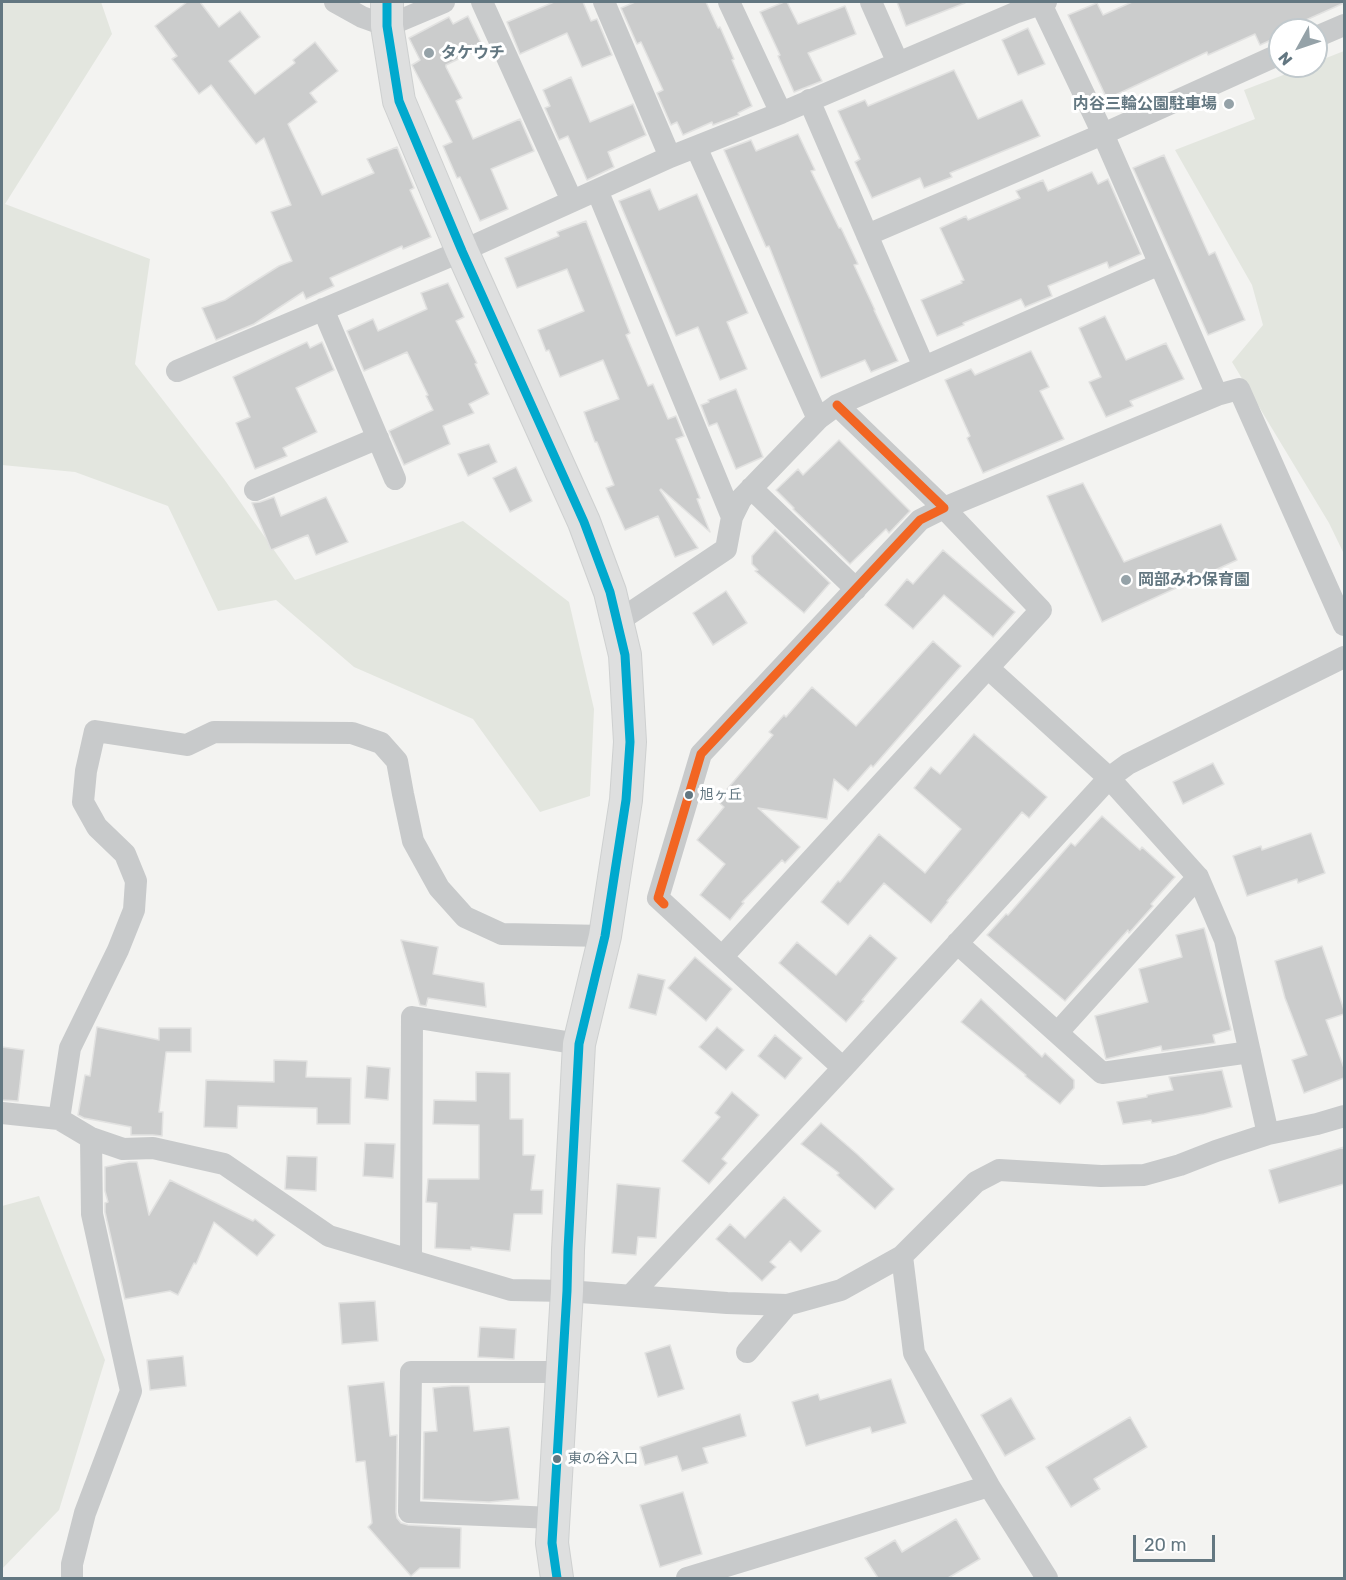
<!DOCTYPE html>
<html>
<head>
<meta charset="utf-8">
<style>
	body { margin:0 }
	#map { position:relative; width:1346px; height:1580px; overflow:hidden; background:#f3f3f1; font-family:Rubik,sans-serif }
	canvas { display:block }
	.frame { position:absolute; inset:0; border:3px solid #637781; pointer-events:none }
	.north { position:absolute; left:1268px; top:18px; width:60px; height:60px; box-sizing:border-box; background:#fff; border:2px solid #c1c9cd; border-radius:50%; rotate:230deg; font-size:16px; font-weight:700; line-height:24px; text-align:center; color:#637781 }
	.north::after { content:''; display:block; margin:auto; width:21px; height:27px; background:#95a2a8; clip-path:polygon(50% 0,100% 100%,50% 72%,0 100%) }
	.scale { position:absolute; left:1133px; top:1535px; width:82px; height:27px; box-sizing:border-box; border:3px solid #637781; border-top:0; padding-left:8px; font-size:18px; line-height:21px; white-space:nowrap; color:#637781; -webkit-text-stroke:4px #fff; paint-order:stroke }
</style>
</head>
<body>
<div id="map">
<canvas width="1346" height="1580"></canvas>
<div class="frame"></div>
<div class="north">N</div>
<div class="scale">20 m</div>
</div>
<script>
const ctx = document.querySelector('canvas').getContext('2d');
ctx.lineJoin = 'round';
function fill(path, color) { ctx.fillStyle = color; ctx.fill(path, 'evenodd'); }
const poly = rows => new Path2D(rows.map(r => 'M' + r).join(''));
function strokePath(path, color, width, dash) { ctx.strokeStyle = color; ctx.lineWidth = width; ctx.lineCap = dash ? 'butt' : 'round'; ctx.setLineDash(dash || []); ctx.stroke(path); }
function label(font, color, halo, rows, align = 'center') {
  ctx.font = font + ' Rubik,"Noto Sans JP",sans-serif'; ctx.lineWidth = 6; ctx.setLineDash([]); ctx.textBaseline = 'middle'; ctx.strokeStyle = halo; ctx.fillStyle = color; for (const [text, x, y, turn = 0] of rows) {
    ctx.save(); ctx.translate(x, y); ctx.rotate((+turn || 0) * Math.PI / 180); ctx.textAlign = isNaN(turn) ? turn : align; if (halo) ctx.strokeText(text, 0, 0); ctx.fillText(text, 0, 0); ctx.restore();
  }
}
const green = poly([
	[2,2,101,2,112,34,5,204,150,259,135,364,224,479,295,580,463,521,569,602,594,709,590,796,540,812,473,719,354,667,276,600,218,611,168,506,75,472,2,465],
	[1344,51,1344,554,1329,523,1232,362,1263,325,1252,285,1175,150,1255,119,1244,90,1307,66,1316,66,1316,62],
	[39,1196,105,1360,59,1510,2,1569,2,1206]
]);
const building = poly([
	[187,2,200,2,219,27,240,11,260,37,229,61,255,94,295,63,293,60,315,42,338,71,310,93,317,102,288,124,322,195,374,173,367,159,397,147,414,188,410,190,431,237,403,249,402,246,330,278,334,286,306,299,303,292,254,324,216,340,202,308,225,300,279,266,292,261,271,212,291,205,264,138,256,144,211,85,199,94,172,59,177,56,155,26,187,2],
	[554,2,583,2,591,21,597,19,612,55,582,67,567,33,520,54,507,22,554,2],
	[635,2,706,2,718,28,720,27,734,59,732,60,752,106,738,113,739,115,713,125,712,122,683,135,677,122,671,125,657,93,663,90,641,42,637,44,621,8,635,2],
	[784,2,787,2,798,24,845,6,856,34,808,53,822,81,794,92,778,56,780,55,760,12,784,2],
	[897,2,965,2,965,3,906,26,897,2],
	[1132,2,1344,2,1344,3,1288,28,1289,30,1280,30,1280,36,1260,45,1255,34,1208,55,1207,52,1107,99,1068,15,1097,3,1103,15,1132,2],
	[468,16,483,47,446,65,446,67,462,98,456,101,473,139,520,119,534,151,491,169,508,209,480,221,460,177,457,178,443,146,452,142,412,65,420,60,409,38,449,17,453,24,468,16],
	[1028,28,1045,64,1018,75,1002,40,1028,28],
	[954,70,978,119,1022,100,1040,136,950,173,952,177,924,188,920,178,872,198,855,162,860,159,838,111,865,100,868,106,954,70],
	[571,77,590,122,633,104,646,135,608,152,614,167,587,180,568,136,559,140,545,108,550,106,543,90,571,77],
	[798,134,815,170,811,171,839,228,841,228,858,264,854,265,875,310,874,310,898,361,871,372,865,360,821,378,769,246,766,247,724,150,751,140,756,151,798,134],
	[1164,155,1209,255,1215,252,1245,320,1208,335,1133,168,1164,155],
	[1092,172,1098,184,1108,179,1141,254,1109,268,1107,262,1048,286,1052,296,1025,307,1021,299,963,323,964,325,937,336,921,300,962,283,961,281,964,280,940,228,966,216,968,220,1020,198,1016,191,1043,180,1048,191,1092,172],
	[650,189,659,210,697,194,748,313,727,322,747,369,720,380,698,327,676,336,619,201,650,189],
	[586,221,630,333,626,335,648,386,653,384,668,419,676,416,684,436,676,439,700,498,697,499,710,532,661,489,660,490,698,548,675,557,658,516,625,530,606,488,614,485,597,442,595,442,584,412,619,399,603,360,560,377,549,350,546,351,538,330,584,311,567,269,517,288,505,258,559,236,557,232,586,221],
	[448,283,464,317,456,321,477,363,475,364,489,394,469,404,474,413,443,426,450,444,404,465,389,431,433,410,426,396,428,395,407,352,364,371,347,331,373,319,378,331,427,309,421,293,448,283],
	[1105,316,1126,360,1166,343,1184,379,1130,401,1133,406,1106,417,1089,382,1101,377,1079,328,1105,316],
	[307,342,310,348,322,342,334,370,296,388,317,432,283,448,287,456,255,469,236,423,250,417,233,377,307,342],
	[1031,351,1049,387,1040,391,1064,439,983,473,967,438,970,436,945,380,971,369,975,375,1031,351],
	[736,389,763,457,736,469,717,423,709,426,701,405,709,402,708,400,736,389],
	[839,440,910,511,889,533,886,529,850,564,793,509,794,508,776,490,798,469,803,475,839,440],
	[489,444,497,462,468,476,458,454,489,444],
	[516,467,532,501,510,512,493,478,516,467],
	[1083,483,1124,562,1221,524,1237,560,1102,622,1047,496,1083,483],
	[274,497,281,516,326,497,348,542,316,555,308,535,271,550,252,503,260,502,274,497],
	[775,530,830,583,804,613,755,571,758,570,752,564,752,556,775,530],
	[943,550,1015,612,993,637,944,595,913,629,885,605,907,579,913,584,943,550],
	[726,591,747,623,713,645,693,613,726,591],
	[933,641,961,666,873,767,871,765,848,791,834,779,827,819,758,808,800,847,785,863,782,860,742,902,744,903,730,920,700,895,725,864,697,840,724,807,717,801,773,735,769,732,784,715,786,717,812,687,856,726,933,641],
	[974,734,1047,797,1029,818,1022,812,947,901,948,902,931,923,884,883,848,925,821,902,838,881,840,882,879,834,925,873,961,829,914,788,931,767,940,774,974,734],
	[1213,763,1224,784,1183,804,1173,782,1213,763],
	[1102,816,1140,850,1142,847,1175,877,1151,904,1153,906,1129,933,1128,930,1065,1001,987,935,1006,914,1008,915,1071,843,1075,846,1102,816],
	[1311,833,1325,873,1298,883,1297,879,1247,896,1233,856,1261,846,1262,850,1311,833],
	[1204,928,1231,1030,1213,1035,1215,1043,1162,1051,1161,1046,1106,1059,1095,1016,1148,1002,1139,969,1182,957,1176,935,1204,928],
	[870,935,897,958,862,1000,864,1001,846,1022,779,963,797,942,836,975,870,935],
	[401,940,438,947,433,974,484,983,486,1007,428,998,426,1006,420,1005,401,940],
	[1322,946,1344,1010,1344,1014,1326,1020,1344,1068,1344,1078,1304,1093,1292,1060,1307,1055,1285,998,1275,961,1322,946],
	[695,957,732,989,706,1021,668,988,695,957],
	[638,974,665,980,656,1015,629,1008,638,974],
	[981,999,1042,1057,1045,1053,1074,1080,1074,1088,1060,1104,1025,1076,1026,1075,961,1022,981,999],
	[97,1027,159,1040,159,1028,191,1028,191,1052,166,1052,159,1112,163,1112,162,1136,153,1135,131,1135,131,1127,84,1118,78,1115,85,1075,90,1076,97,1027],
	[717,1027,744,1050,726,1070,699,1047,717,1027],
	[775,1035,802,1058,785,1079,758,1056,775,1035],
	[2,1047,24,1050,18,1101,2,1100,2,1047],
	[274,1060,307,1061,306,1077,351,1078,350,1124,317,1124,317,1108,238,1106,237,1128,204,1127,206,1080,274,1082,274,1060],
	[367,1066,390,1068,388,1100,365,1098,367,1066],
	[1222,1070,1232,1107,1204,1114,1152,1123,1151,1120,1123,1124,1117,1102,1147,1097,1147,1095,1173,1090,1169,1077,1222,1070],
	[476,1072,510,1073,510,1119,523,1119,523,1155,535,1155,531,1190,543,1190,542,1214,514,1214,510,1251,471,1247,471,1250,435,1248,437,1203,426,1202,428,1179,479,1179,479,1125,433,1124,434,1100,476,1101,476,1072],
	[732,1092,759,1115,722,1159,727,1163,709,1184,682,1161,720,1117,715,1113,732,1092],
	[821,1123,857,1154,894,1189,875,1209,837,1175,839,1173,801,1144,821,1123],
	[365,1143,395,1144,393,1178,363,1176,365,1143],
	[1344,1147,1344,1184,1279,1203,1269,1170,1344,1147],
	[287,1156,317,1157,316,1191,285,1189,287,1156],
	[129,1162,137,1162,149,1215,170,1180,253,1221,255,1219,275,1235,257,1256,214,1222,196,1264,194,1263,178,1295,170,1291,125,1299,105,1212,105,1203,108,1202,105,1191,105,1167,129,1162],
	[617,1184,660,1188,656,1238,638,1237,636,1255,612,1253,617,1184],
	[784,1197,821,1231,801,1252,790,1241,770,1262,776,1267,762,1281,716,1239,730,1224,745,1238,784,1197],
	[375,1301,378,1341,342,1344,339,1303,375,1301],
	[480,1327,516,1329,514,1359,478,1357,480,1327],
	[670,1345,684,1389,658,1397,645,1353,670,1345],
	[183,1356,186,1386,150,1390,147,1360,183,1356],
	[891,1379,906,1423,872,1433,870,1427,806,1446,792,1402,818,1394,820,1400,891,1379],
	[384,1382,390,1436,397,1435,396,1512,397,1518,401,1523,408,1525,461,1528,460,1568,420,1568,411,1576,368,1527,372,1523,365,1461,356,1462,348,1386,384,1382],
	[452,1386,469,1386,474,1431,509,1427,519,1499,489,1502,423,1499,424,1432,437,1431,433,1388,452,1386],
	[1011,1398,1035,1439,1005,1456,981,1415,1011,1398],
	[740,1414,746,1436,703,1448,708,1463,682,1471,677,1456,645,1465,640,1447,740,1414],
	[1130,1417,1147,1447,1094,1479,1100,1489,1071,1507,1046,1467,1130,1417],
	[683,1492,702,1554,660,1567,640,1505,683,1492],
	[956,1519,980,1559,948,1578,878,1578,865,1558,895,1540,902,1552,956,1519]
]);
const street = poly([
	[335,2,362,17,387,26,444,2],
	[482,2,572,201],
	[604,2,670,157],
	[729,2,781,113],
	[871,2,898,63],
	[1041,4,1103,134,1217,395],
	[1316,37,1344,25],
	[809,100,924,367],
	[696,147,818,419],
	[597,190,732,517],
	[867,235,1103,134,1280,54],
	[323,309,395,479],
	[177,371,462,251,670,157,781,113,1017,12,1046,2],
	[751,488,856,589],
	[255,490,378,438],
	[617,622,726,549,732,517,741,499,818,419,837,405,1160,264],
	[988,668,1109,778,1198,877,1225,940,1268,1134],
	[957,943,1102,1073,1250,1052],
	[722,957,658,898,701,754,920,520,944,508,837,405],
	[1058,1032,1198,877],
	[843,1068,722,957,1041,610,944,508,1217,395,1239,389,1344,625],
	[2,1113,59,1119,91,1138,123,1149,153,1148,224,1164,329,1236,511,1290,567,1291,727,1303,787,1305,841,1290,902,1256,976,1182,999,1170,1101,1176,1144,1175,1180,1165,1216,1151,1268,1134,1317,1124,1344,1116],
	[59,1119,70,1048,118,950,134,910,136,881,125,854,97,827,83,802,86,771,95,731,187,745,214,732,352,733,381,743,397,761,403,794,413,841,439,888,465,917,502,934,605,936],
	[902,1256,914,1353,989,1486,1047,1578],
	[411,1259,412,1017,579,1044],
	[631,1295,843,1068,1109,778,1128,764,1344,657],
	[747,1352,787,1305],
	[554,1518,409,1512,411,1372,562,1372],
	[72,1578,72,1564,85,1513,131,1391,92,1214,91,1138],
	[687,1578,989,1486]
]);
const secondary = poly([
	[387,2,387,26,399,101,462,251,584,522,610,592,625,655,630,742,626,800,605,936,579,1044,568,1250,567,1291,552,1543,557,1578]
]);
const bus1 = poly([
	[387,2,387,26,399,101,462,251,584,522,610,592,625,655,630,742,626,800,605,936,579,1044,568,1250,567,1291,552,1543,557,1578]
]);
const bus2 = poly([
	[664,904,658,898,701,754,920,520,944,508,837,405]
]);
const markers = [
	[429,53,6,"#95a2a8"],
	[1229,104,6,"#95a2a8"],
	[1126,580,6,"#95a2a8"],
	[689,795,5,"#637781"],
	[557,1459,5,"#637781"]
];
const busNames = [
	["旭ヶ丘",700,795],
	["東の谷入口",568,1459]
];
const poiNames = [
	["タケウチ",441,53],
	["内谷三輪公園駐車場",1217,104,"right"],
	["岡部みわ保育園",1138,580]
];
fill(green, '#e3e6df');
fill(building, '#cbcccc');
strokePath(building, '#e2e2e1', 1.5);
strokePath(secondary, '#ced0d0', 34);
strokePath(street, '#c8cacb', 22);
strokePath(secondary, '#dedfdf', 32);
strokePath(bus1, '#00a9ce', 9);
strokePath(bus2, '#f26522', 9);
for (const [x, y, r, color] of markers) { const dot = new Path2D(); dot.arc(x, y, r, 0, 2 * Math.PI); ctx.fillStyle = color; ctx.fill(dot); strokePath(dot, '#fff', 2); }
label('14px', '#637781', '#fff', busNames, 'left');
label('bold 16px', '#637781', '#fff', poiNames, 'left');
</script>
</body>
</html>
